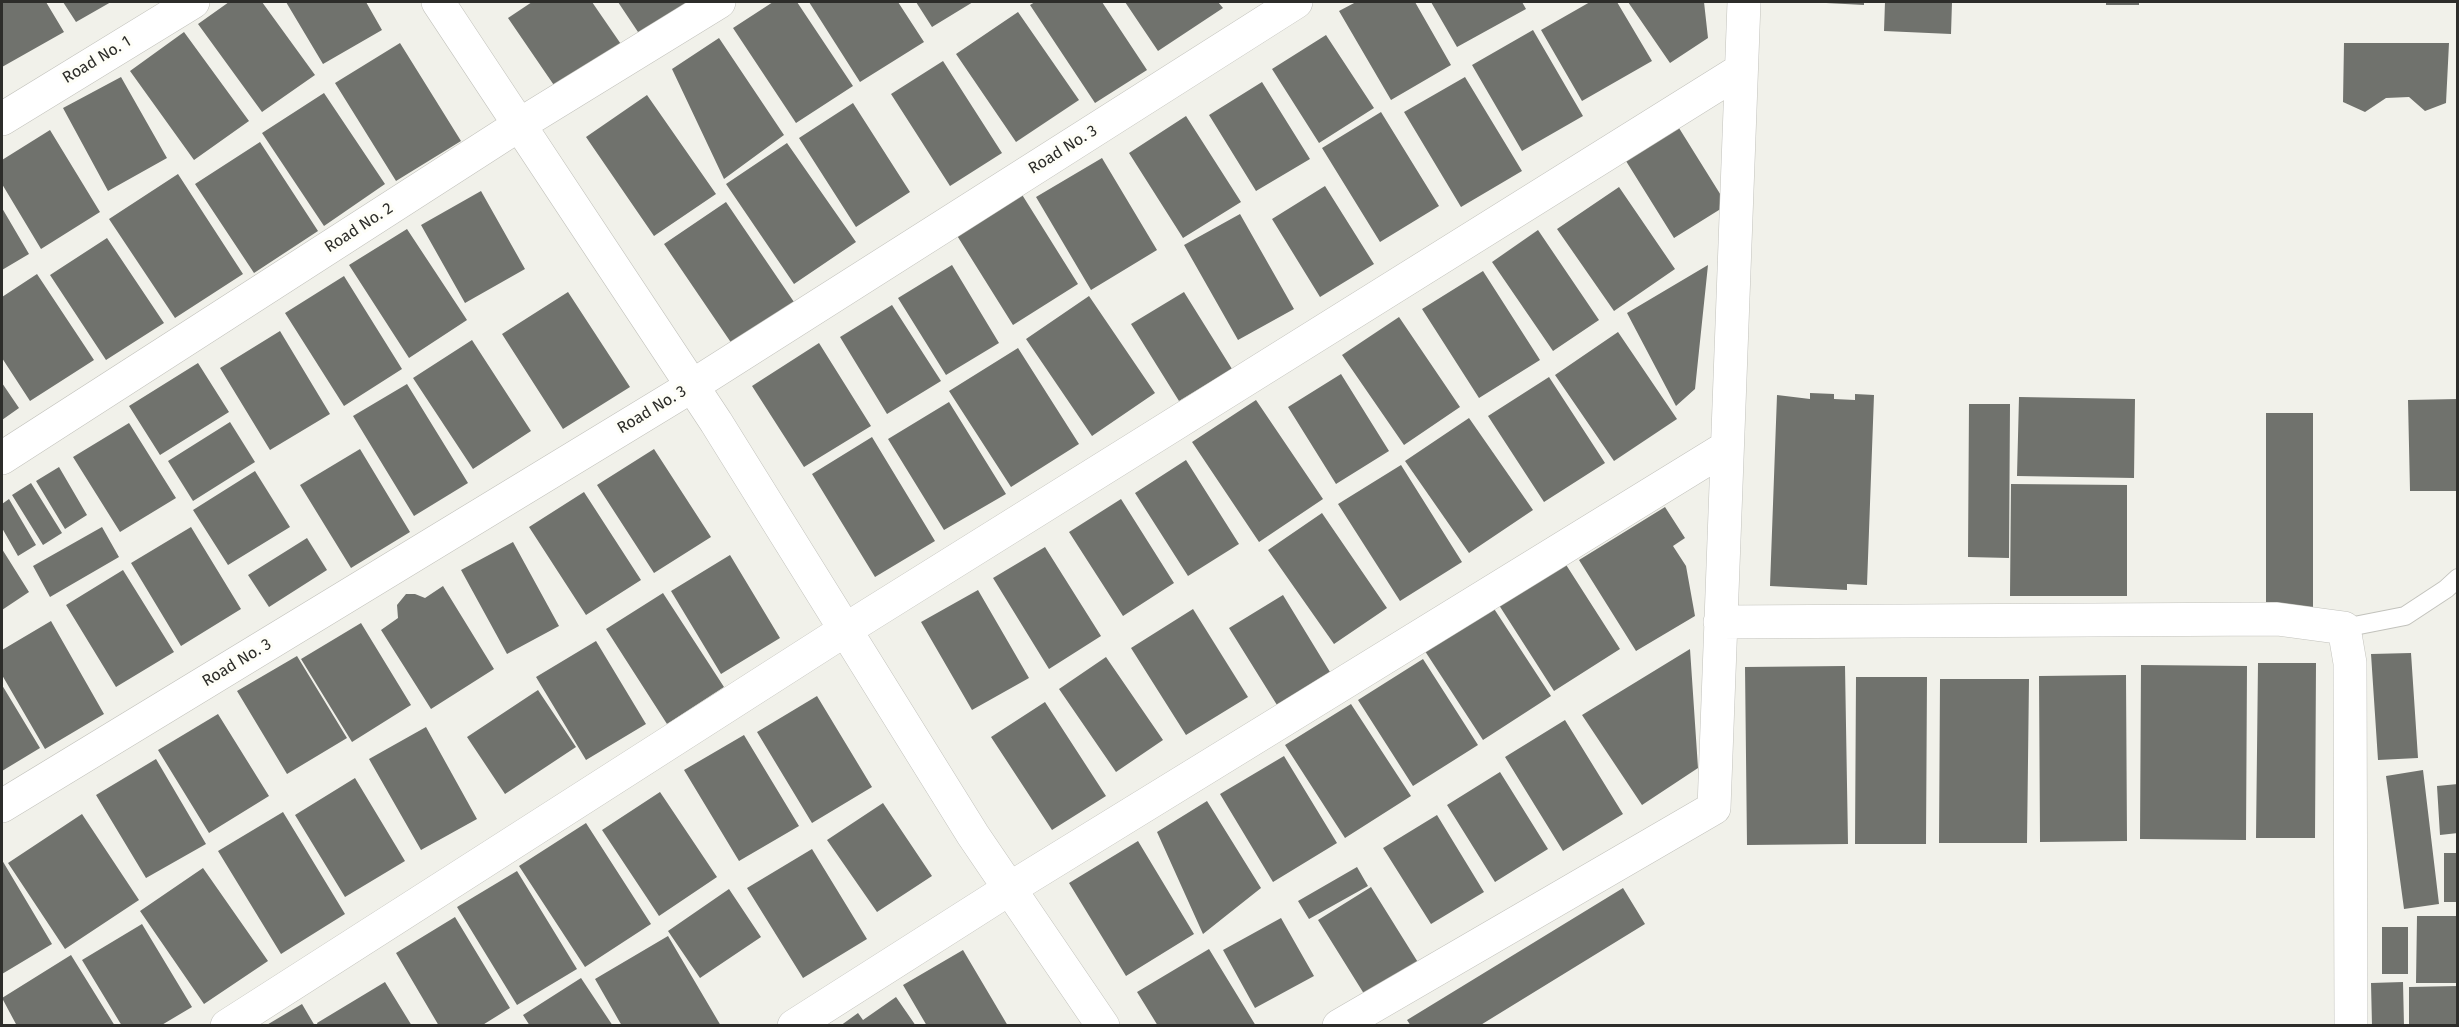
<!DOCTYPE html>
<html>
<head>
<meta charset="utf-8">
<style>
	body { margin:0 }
	#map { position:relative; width:2459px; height:1027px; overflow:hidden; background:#f1f1ea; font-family:"Fira Sans",sans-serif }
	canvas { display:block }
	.frame { position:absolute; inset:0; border:3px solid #2d2d2a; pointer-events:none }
</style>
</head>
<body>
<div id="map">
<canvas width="2459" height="1027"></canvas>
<div class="frame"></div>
</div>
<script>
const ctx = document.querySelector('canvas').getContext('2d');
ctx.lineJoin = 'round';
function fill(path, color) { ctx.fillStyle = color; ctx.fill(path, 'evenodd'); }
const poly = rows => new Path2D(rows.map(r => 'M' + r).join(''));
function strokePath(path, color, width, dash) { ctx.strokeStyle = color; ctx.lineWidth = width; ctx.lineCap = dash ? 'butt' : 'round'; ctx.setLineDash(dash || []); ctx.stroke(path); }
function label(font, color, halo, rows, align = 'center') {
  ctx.font = font + ' "Fira Sans",sans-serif'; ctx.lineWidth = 6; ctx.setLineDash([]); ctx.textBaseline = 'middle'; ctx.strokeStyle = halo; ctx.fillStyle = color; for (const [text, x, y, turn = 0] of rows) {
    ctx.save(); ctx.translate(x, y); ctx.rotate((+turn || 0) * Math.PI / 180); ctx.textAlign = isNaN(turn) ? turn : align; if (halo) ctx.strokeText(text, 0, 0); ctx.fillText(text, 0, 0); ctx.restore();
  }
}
const building = poly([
	[2,2,46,2,64,32,2,67],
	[63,2,111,2,76,22],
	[229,2,262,2,315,75,262,112,198,24],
	[286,2,366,2,382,30,323,64],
	[532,2,592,2,625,50,560,94,508,18],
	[618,2,692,2,642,38],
	[773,2,797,2,853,86,796,123,733,28],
	[809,2,898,2,924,42,860,82],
	[916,2,973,2,932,27],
	[1035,2,1102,2,1147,70,1095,103,1030,5],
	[1125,2,1218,2,1223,8,1158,51],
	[1356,2,1415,2,1451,65,1391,100,1339,11],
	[1431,2,1522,2,1526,9,1457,47],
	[1590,2,1617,2,1652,61,1582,101,1541,30],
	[1628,2,1704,2,1708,38,1670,63],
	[1826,2,1864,2,1864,5,1826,3],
	[1885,2,1952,2,1951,34,1884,31],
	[2106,2,2139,2,2139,5,2106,5],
	[1018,12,1079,100,1016,142,956,54],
	[1533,30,1583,116,1522,151,1472,65],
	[184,32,249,121,194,160,130,71],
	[1326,35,1374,108,1319,143,1272,69],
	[719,38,784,135,724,179,672,69],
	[400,43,461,141,396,181,335,83],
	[2344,43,2449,43,2446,103,2425,111,2409,97,2386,98,2365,112,2343,102],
	[943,61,1002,153,950,186,891,94],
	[121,77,167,158,108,191,63,108],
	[1465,77,1522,171,1461,207,1404,112],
	[1262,82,1310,159,1256,191,1209,115],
	[324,93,385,184,324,226,262,133],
	[647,95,716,194,654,236,586,137],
	[853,103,910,192,856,227,799,138],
	[1381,112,1439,206,1380,242,1322,148],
	[1186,116,1241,202,1183,238,1129,153],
	[1679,128,1727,205,1674,238,1626,161],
	[50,130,100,212,41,249,2,184,2,160],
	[260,142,318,231,254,273,195,184],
	[787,143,856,242,794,284,726,184],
	[1102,158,1157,250,1091,290,1036,197],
	[178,174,243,274,175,318,109,219],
	[1325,186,1374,264,1320,297,1272,219],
	[1619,187,1675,269,1614,311,1557,229],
	[481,191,525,269,465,303,421,225],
	[1021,193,1078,284,1013,325,956,234],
	[726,202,794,302,732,344,664,244],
	[2,208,29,254,2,270],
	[1240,214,1294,309,1238,340,1184,245],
	[407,229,467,320,409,358,349,265],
	[1538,230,1599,320,1553,351,1492,262],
	[107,238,164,323,106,360,50,275],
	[952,265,999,343,946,375,898,298],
	[1708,265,1695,389,1676,406,1627,313],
	[1483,271,1540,360,1479,398,1422,309],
	[37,274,94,360,30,401,2,358,2,297],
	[344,276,402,369,344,406,285,313],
	[568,292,630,387,563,429,502,334],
	[1184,292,1232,369,1179,401,1131,324],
	[1089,296,1155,393,1092,436,1026,339],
	[892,305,941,381,887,414,840,337],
	[1399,317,1460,407,1404,445,1342,355],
	[280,331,330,414,270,450,220,368],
	[1618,332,1677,419,1614,461,1555,375],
	[472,340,531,431,473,469,413,378],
	[819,343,871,426,804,467,752,386],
	[1018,348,1079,444,1011,487,949,391],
	[198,363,229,412,160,455,129,406],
	[1341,374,1389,451,1336,484,1288,407],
	[1549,377,1605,463,1544,502,1488,416],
	[2,383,19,408,2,420],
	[407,384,468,483,414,516,353,416],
	[1810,393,1834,394,1834,399,1855,400,1855,394,1874,395,1867,585,1847,584,1847,590,1770,586,1777,395,1810,399],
	[2019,397,2135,399,2134,478,2017,476],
	[2458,399,2458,491,2410,491,2408,400],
	[1256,400,1323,499,1259,542,1192,442],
	[949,402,1006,494,944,530,888,439],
	[1969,404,2010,404,2009,558,1968,557],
	[2266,413,2313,413,2313,613,2266,613],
	[1469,418,1533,510,1469,553,1405,461],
	[230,422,255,462,193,501,168,461],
	[129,423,176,498,120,532,73,457],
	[872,437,935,541,875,577,812,474],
	[360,449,410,532,351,568,300,485],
	[654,449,711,537,654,573,597,485],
	[1186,460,1239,544,1188,576,1135,493],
	[1401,465,1462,562,1400,601,1338,504],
	[59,467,87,515,65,529,36,481],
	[255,471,290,527,228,565,193,510],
	[31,483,62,533,43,545,12,495],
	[2011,484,2127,485,2127,596,2010,596],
	[584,492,641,580,586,615,529,527],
	[9,499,36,545,18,556,2,528,2,504],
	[1121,499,1174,583,1123,616,1069,532],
	[1665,507,1685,538,1673,546,1686,566,1695,616,1636,651,1579,560],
	[1322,513,1387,608,1334,644,1268,550],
	[102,527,119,557,50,597,33,566],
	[191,527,241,609,181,646,131,563],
	[307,538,327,570,269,607,248,575],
	[513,542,559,626,507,654,461,570],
	[1045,547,1101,636,1049,669,993,578],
	[2,549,29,592,2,610],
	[730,555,780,638,721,674,671,591],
	[1563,560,1620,649,1554,691,1497,602],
	[123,570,174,652,116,687,66,605],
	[443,586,494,669,431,709,381,630,398,618,397,605,406,594,415,594,425,598],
	[978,590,1029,678,972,710,921,622],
	[663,593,724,687,667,724,606,629],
	[1283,595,1330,672,1277,705,1229,628],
	[1489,601,1551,696,1483,740,1421,645],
	[1193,609,1248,697,1186,735,1131,648],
	[51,621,104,714,45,749,2,675,2,650],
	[361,623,411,705,352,742,301,659],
	[596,641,646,724,586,760,536,677],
	[1690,649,1698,768,1642,805,1582,715],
	[2411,653,2418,758,2378,760,2371,654],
	[297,656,347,738,287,774,237,691],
	[1106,657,1163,740,1116,772,1059,689],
	[1423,659,1478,745,1413,786,1358,700],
	[2258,663,2316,663,2315,838,2256,838],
	[2141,665,2247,666,2246,840,2140,839],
	[1845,666,1848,844,1747,845,1745,667],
	[2126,675,2127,841,2040,842,2039,676],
	[1856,677,1927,677,1926,844,1855,844],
	[1940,679,2029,679,2027,843,1939,843],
	[2,685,40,748,2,771],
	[538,690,576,747,505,794,467,737],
	[817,696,872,787,812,823,757,732],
	[1045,702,1106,796,1052,830,991,737],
	[1351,704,1411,796,1345,838,1285,745],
	[218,714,269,796,209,833,158,750],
	[1565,720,1623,814,1563,851,1505,757],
	[426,727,477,819,421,850,369,759],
	[744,735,799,826,739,861,684,770],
	[1284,756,1337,843,1273,882,1220,794],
	[156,759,206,844,146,878,96,795],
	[2423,770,2439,904,2404,909,2386,776],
	[1500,772,1548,849,1495,882,1447,805],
	[355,778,405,861,345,897,295,815],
	[2458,784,2458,833,2440,835,2437,786],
	[660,792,717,877,659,916,602,830],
	[1207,801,1261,888,1203,934,1157,832],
	[883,803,932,876,877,912,827,840],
	[283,812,345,914,281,954,218,851],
	[82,814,139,900,65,949,8,863],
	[1437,815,1484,892,1431,924,1383,848],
	[586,823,651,924,585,967,519,866],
	[1138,841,1194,934,1126,976,1069,883],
	[812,849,867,939,803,978,747,888],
	[2444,853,2458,853,2458,902,2444,902],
	[2,860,52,944,2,974],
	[1357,867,1368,886,1309,919,1298,901],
	[203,868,268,961,204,1004,140,911],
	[517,871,577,969,517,1005,457,907],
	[1371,887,1419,964,1366,997,1318,920],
	[1623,888,1645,924,1479,1026,1411,1026,1407,1020],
	[729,889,761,937,700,978,668,931],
	[2417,916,2458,916,2458,983,2416,983],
	[455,917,510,1008,481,1026,439,1026,396,953],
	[1281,918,1314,976,1255,1008,1223,950],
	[142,924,192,1007,160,1026,122,1026,82,960],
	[2382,927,2408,927,2408,974,2382,974],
	[668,936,721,1026,622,1026,595,979],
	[1209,949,1256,1026,1158,1026,1137,992],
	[963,950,1008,1026,927,1026,903,985],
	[71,955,115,1026,17,1026,2,998],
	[581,978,613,1026,530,1026,523,1015],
	[385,982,412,1026,318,1026,317,1023],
	[2403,982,2404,1026,2372,1026,2371,983],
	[2458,986,2458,1026,2409,1026,2409,987],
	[896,997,916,1026,840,1026,858,1013,863,1020],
	[302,1004,315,1026,265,1026]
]);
const lane = poly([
	[2344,628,2405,616,2446,589,2458,578]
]);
const street = poly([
	[438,2,716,422,973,835,1103,1026],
	[2,119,193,2],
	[2,458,519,125,719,2],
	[1720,622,2277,619,2344,628,2350,663,2351,1026],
	[2,806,692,386,1296,2],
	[227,1026,845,630,1741,70],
	[794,1026,1009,889,1727,447],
	[1339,1026,1714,808,1744,2]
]);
const streetNames = [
	["Road No. 1",97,60,-31],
	["Road No. 3",1063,150,-32],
	["Road No. 2",359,228,-33],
	["Road No. 3",652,410,-31],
	["Road No. 3",237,663,-31]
];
fill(building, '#70726d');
strokePath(lane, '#c2c2bc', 20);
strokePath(street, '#c2c2bc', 34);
strokePath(lane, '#fff', 18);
strokePath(street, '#fff', 33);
label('16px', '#2d2d2a', '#fefef7', streetNames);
</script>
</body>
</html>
